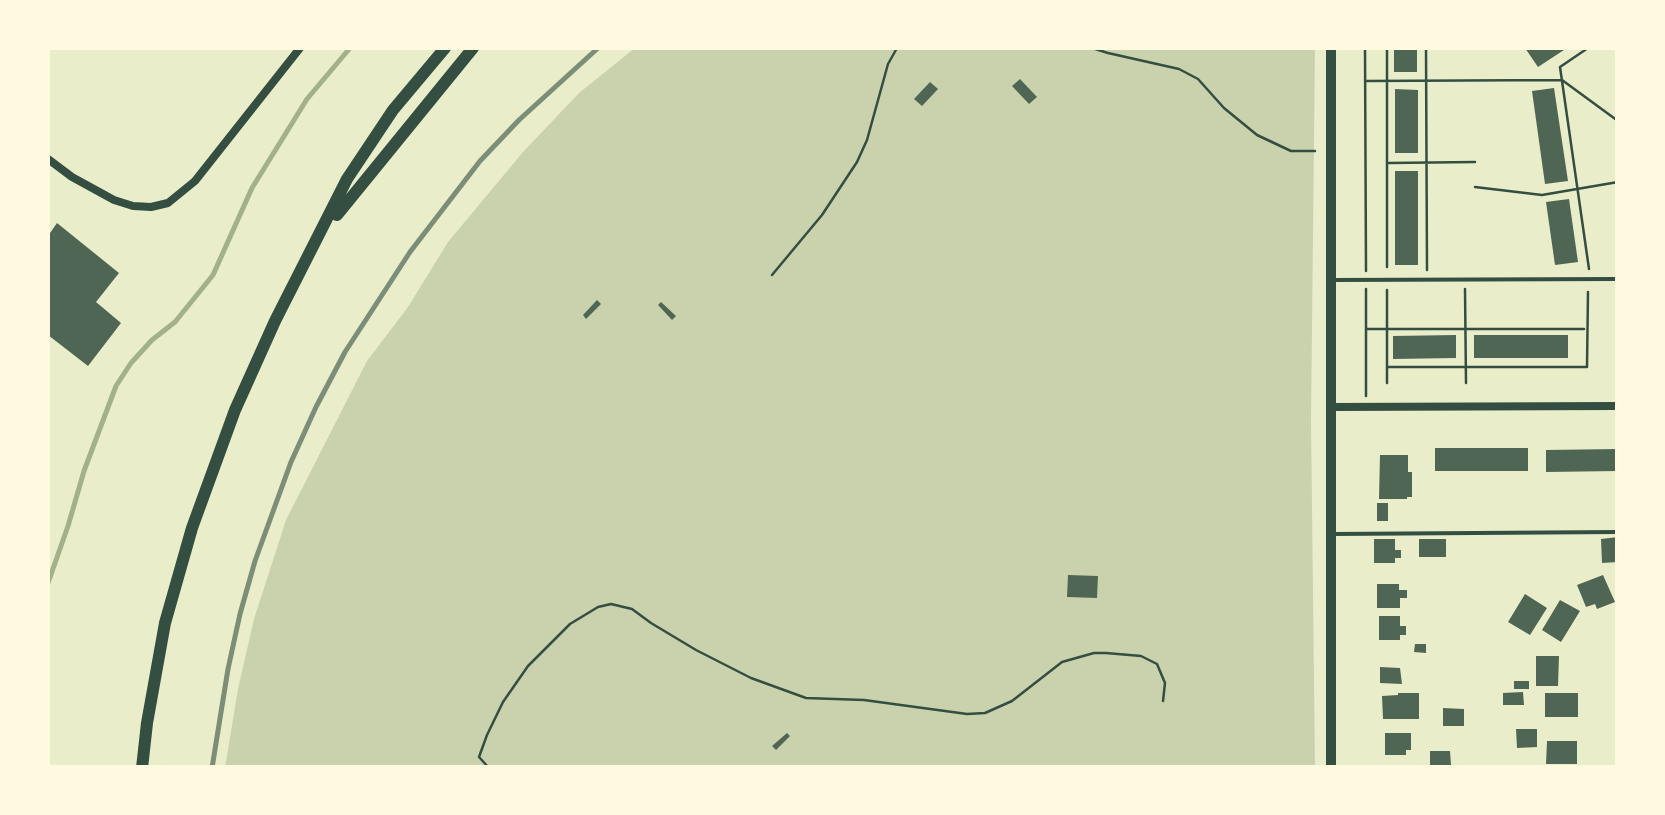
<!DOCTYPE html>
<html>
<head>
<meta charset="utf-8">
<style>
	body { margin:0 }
	#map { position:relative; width:1665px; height:815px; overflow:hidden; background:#e9edc9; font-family:Jost,sans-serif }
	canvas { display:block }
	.frame { position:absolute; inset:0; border:50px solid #fefae0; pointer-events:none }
</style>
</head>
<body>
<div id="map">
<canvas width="1665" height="815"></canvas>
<div class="frame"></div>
</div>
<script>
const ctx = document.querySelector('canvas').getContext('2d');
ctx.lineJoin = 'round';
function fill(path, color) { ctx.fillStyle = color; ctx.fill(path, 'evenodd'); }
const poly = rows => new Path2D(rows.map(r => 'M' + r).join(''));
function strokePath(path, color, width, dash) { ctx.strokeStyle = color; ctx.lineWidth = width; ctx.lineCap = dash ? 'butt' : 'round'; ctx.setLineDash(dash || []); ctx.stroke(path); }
const green = poly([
	[635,48,1315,48,1311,421,1315,767,225,768,238,689,254,619,286,520,367,361,408,307,448,242,523,152,579,93]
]);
const stream = poly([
	[48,583,68,526,84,471,116,386,131,363,152,340,175,322,213,275,252,188,307,99,350,48]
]);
const building = poly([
	[1394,48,1417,48,1417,72,1394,72],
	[1525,48,1567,48,1538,67],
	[1020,79,1037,97,1029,104,1012,86],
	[930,82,938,89,922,106,914,99],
	[1554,88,1568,181,1545,184,1532,91],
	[1395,89,1418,90,1418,153,1395,153],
	[1395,171,1418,171,1418,265,1395,265],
	[1569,199,1578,262,1555,265,1546,202],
	[57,223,119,273,96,302,121,323,88,366,48,335,48,236],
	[597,300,601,304,586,319,583,315],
	[661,302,676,316,672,320,658,305],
	[1456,335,1456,358,1393,359,1393,336],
	[1474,335,1568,335,1568,358,1474,358],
	[1435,448,1528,448,1528,471,1435,471],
	[1618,449,1618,471,1546,472,1546,450],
	[1380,455,1408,455,1408,472,1412,472,1412,497,1407,497,1407,499,1379,499],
	[1377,503,1388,503,1388,521,1377,521],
	[1618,537,1618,562,1602,563,1601,539],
	[1374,539,1395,539,1395,550,1401,550,1401,558,1395,558,1395,563,1374,563],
	[1419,539,1446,539,1446,557,1419,557],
	[1068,575,1098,576,1097,598,1067,597],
	[1603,575,1615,602,1597,609,1595,604,1586,607,1577,585],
	[1377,584,1399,584,1399,590,1407,590,1407,598,1400,598,1400,608,1377,608],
	[1525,594,1547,608,1530,635,1508,622],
	[1560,600,1580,611,1561,642,1542,630],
	[1379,616,1400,616,1400,626,1406,626,1406,635,1400,635,1400,640,1379,640],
	[1415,644,1426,644,1426,653,1414,652],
	[1536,656,1559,656,1558,686,1536,686],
	[1380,667,1400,668,1402,684,1380,683],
	[1514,681,1529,681,1529,689,1514,689],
	[1523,692,1524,705,1503,705,1503,693],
	[1398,693,1419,693,1419,719,1383,719,1382,696,1398,695],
	[1545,693,1578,693,1578,717,1545,717],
	[1443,708,1464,709,1464,726,1443,726],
	[1516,729,1537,729,1537,747,1517,748],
	[787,733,790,736,776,750,772,746],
	[1385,733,1411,733,1411,750,1406,750,1406,755,1385,755],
	[1547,741,1577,741,1577,764,1546,764],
	[1430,751,1450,751,1451,765,1430,766]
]);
const path = poly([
	[1092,48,1108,53,1179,69,1198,79,1224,108,1257,135,1291,151,1315,151],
	[1365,48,1366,271],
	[1426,48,1427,270],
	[1588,48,1560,67,1589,269],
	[1366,81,1562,80,1618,121],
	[1388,163,1475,162],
	[1475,187,1542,195,1618,182],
	[1387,267,1387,48],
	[772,275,822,215,857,162,867,140,888,64,897,48],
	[1366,289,1366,396],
	[1465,289,1466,383],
	[1387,290,1387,383],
	[1367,329,1584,329],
	[1387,367,1587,367,1588,292],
	[489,768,479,757,487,735,503,702,528,666,570,624,598,607,611,604,632,609,651,623,696,650,751,678,806,698,864,700,967,714,985,713,1012,701,1062,662,1094,653,1106,653,1141,656,1157,664,1165,683,1163,701]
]);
const service = poly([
	[1332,280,1618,279],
	[1332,534,1618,532]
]);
const minor = poly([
	[48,159,72,177,114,200,133,206,151,207,168,203,195,181,300,48],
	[1330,407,1618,406]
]);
const secondary = poly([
	[1331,48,1331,768]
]);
const trunk = poly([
	[337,215,473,48],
	[142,768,147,723,165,623,192,528,235,410,275,321,347,179,393,110,445,48]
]);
const rail = poly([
	[212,768,228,669,240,614,255,561,291,462,316,407,345,352,410,252,480,161,519,120,598,48]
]);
fill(green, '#cad2ad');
strokePath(stream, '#a3b18a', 5);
fill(building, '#4f6655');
strokePath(path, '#344e41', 2.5);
strokePath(service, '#344e41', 4);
strokePath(minor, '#344e41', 8);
strokePath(secondary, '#344e41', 10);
strokePath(trunk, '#344e41', 12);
strokePath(rail, '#7c8e77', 5);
</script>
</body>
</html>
